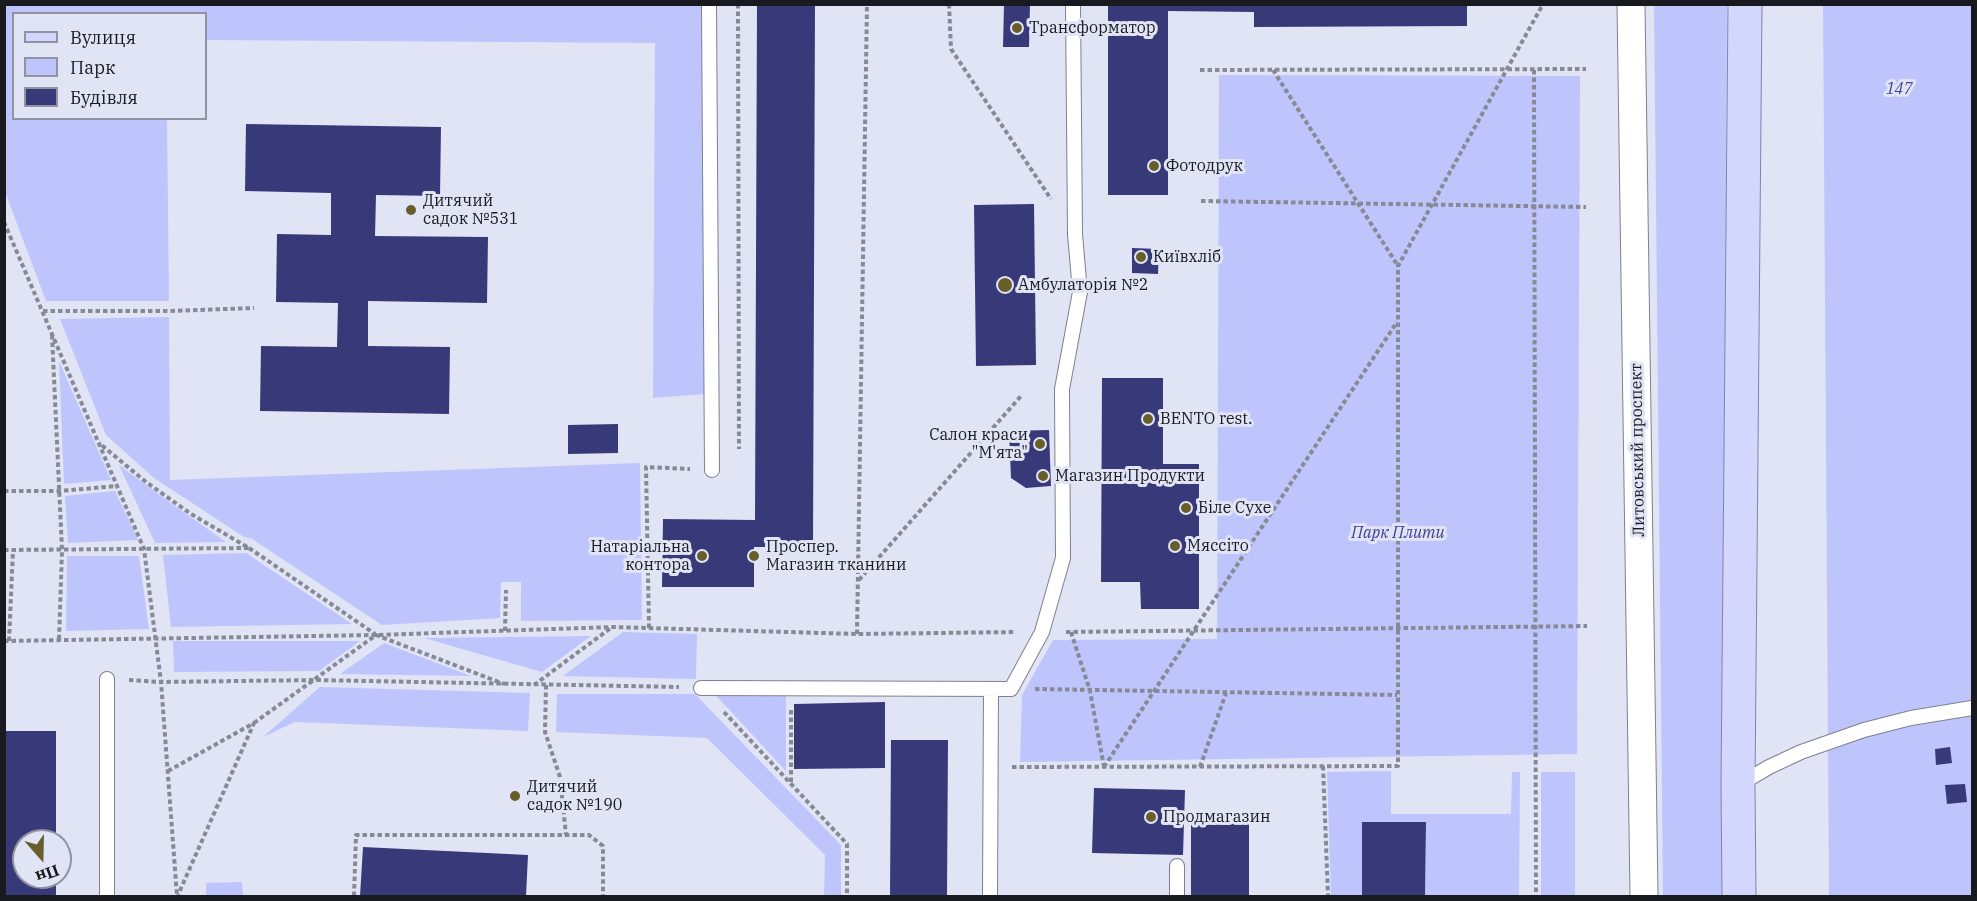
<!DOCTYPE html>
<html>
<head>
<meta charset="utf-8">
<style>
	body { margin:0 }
	#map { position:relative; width:1977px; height:901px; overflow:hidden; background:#e1e4f5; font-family:"IBM Plex Serif",serif }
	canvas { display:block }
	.frame { position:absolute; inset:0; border:6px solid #191a20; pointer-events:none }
	.legend { position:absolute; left:12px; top:12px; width:195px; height:108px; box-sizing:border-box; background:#e1e4f5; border:2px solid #9193a0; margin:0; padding:8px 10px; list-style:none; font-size:18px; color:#191a20 }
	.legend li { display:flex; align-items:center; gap:12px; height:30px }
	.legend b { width:30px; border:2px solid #9193a0 }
	.north { position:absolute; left:12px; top:829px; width:60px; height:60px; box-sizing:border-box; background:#e1e4f5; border:2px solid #9193a0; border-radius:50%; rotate:160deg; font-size:16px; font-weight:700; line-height:24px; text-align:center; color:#191a20 }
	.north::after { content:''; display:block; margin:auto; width:21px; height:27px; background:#675e2b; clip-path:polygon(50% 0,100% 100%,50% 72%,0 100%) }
</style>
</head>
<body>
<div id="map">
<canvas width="1977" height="901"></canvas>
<div class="frame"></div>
<ul class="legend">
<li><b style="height:8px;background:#d3d7fd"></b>Вулиця</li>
<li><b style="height:16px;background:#bec5fc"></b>Парк</li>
<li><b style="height:16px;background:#383979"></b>Будівля</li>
</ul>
<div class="north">Пн</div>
</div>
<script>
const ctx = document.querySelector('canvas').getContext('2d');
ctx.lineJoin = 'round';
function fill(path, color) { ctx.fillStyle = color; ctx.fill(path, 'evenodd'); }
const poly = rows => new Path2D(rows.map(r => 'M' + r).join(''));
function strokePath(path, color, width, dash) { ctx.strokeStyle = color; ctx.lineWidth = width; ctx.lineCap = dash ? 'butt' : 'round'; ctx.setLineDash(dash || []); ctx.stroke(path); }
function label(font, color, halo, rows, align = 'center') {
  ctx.font = font + ' "IBM Plex Serif",serif'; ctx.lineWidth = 6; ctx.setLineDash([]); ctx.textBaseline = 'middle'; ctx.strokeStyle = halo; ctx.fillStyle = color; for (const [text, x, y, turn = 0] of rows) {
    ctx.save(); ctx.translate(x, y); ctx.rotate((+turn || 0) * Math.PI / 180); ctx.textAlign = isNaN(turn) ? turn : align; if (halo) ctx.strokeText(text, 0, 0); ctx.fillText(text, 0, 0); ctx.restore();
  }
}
const green = poly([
	[5,5,704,5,705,394,653,398,655,43,206,40,206,14,14,14,14,118,167,119,169,301,46,301,5,192],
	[1654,5,1727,5,1722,896,1663,896],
	[1823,5,1972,5,1972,896,1829,896],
	[1219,75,1580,76,1577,754,1020,762,1022,695,1053,640,1217,639],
	[169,317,170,480,640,463,642,620,521,621,521,582,501,582,500,618,382,625,252,539,244,537,154,478,106,435,60,319],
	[59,361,111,480,64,484],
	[119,465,168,501,226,542,155,543],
	[115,491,138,540,68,543,65,496],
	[246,553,352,624,171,627,163,555],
	[67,556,139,556,149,629,66,631],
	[623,632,697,634,696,679,563,676],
	[591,636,542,672,424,638],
	[173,641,360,641,319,671,174,672],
	[384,643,471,676,340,674],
	[320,687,530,693,528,731,295,722,263,737],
	[711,690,786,693,786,771],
	[557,694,695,694,841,845,841,896,824,896,825,855,707,738,556,732],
	[1391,771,1391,814,1511,814,1512,772,1520,772,1519,896,1425,896,1426,822,1363,822,1362,896,1331,896,1327,772],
	[1541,772,1575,772,1575,896,1541,896],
	[242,882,243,896,206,896,206,883]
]);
const building = poly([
	[757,4,815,4,813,547,754,547,754,587,662,587,663,519,755,520],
	[1004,4,1030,4,1029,47,1003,47],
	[1108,4,1467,4,1467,26,1254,27,1254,12,1168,11,1168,195,1108,195],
	[246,124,441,127,440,196,376,195,375,236,488,237,487,303,368,301,368,346,450,347,449,414,260,411,261,346,337,347,338,303,276,302,277,234,331,235,331,193,245,191],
	[1034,204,1036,365,976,366,974,205],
	[1132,248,1159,249,1158,274,1132,273],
	[1102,378,1163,378,1163,464,1199,464,1199,609,1141,609,1140,582,1101,582],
	[618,424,618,453,568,454,568,425],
	[1049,430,1051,486,1026,488,1011,478,1009,431],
	[885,702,885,768,794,769,794,704],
	[5,731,56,731,56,841,24,841,24,877,56,877,56,896,4,896],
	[891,740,948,740,947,896,890,896],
	[1950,747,1952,763,1936,765,1935,749],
	[1965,784,1967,802,1947,804,1945,785],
	[1094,788,1185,790,1183,855,1092,853],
	[1191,818,1249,818,1249,896,1191,896],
	[1362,822,1426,822,1425,896,1362,896],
	[363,847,528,855,526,896,360,896]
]);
const path = poly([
	[738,4,739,449],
	[949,4,951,49,1051,199],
	[1200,70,1586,69],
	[1273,70,1398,266],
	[1534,70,1536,896],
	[1201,201,1586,207],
	[4,222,144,549,161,682,177,896],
	[43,311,169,311,254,308],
	[52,335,62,550,59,640],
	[4,491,59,491,117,486],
	[249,548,375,634],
	[4,550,249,548,191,514,146,482,99,443],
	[859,580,1021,396],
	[649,628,646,467,690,469],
	[505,631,506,590],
	[1066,632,1587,626],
	[1071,632,1090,691,1104,767],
	[857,634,867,4],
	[4,641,376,635,612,627,857,634,1016,632],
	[9,641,13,550],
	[129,680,161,682,316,680,679,687],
	[534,685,612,627],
	[546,685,545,732,560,777,566,835],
	[1035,689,1397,695],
	[791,710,791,784],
	[724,712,847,844,847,896],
	[254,723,376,635,504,684],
	[1323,766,1328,896],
	[1012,767,1398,766,1398,266,1543,4],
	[1104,767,1397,322],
	[1200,767,1226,693],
	[168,771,254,723,178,895],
	[354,896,356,835,589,835,603,846,603,896]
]);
const service = poly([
	[709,4,712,470],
	[701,688,1011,689,1042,632,1063,558,1062,389,1080,292,1075,234,1073,4],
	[1740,784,1769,767,1801,752,1864,730,1911,718,1972,708],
	[107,896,107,679],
	[990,896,991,689],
	[1177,896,1177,866]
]);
const minor = poly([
	[1631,4,1644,896]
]);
const primary = poly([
	[1739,896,1738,785,1745,4]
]);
const markers = [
	[1017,28,6,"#675e2b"],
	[1154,166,6,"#675e2b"],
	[411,210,6,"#675e2b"],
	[1141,257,6,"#675e2b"],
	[1005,285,8,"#675e2b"],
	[1148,419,6,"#675e2b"],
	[1040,444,6,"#675e2b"],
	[1043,476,6,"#675e2b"],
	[1186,508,6,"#675e2b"],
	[1175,546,6,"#675e2b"],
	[702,556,6,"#675e2b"],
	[754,556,6,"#675e2b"],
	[515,796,6,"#675e2b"],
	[1151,817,6,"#675e2b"]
];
const poiNames = [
	["Трансформатор",1029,28],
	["Фотодрук",1166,166],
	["Дитячий",423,201],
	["садок №531",423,219],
	["Київхліб",1153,257],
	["Амбулаторія №2",1018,285],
	["BENTO rest.",1160,419],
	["Салон краси",1028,435,"right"],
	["\"М'ята\"",1028,453,"right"],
	["Магазин Продукти",1055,476],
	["Біле Сухе",1198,508],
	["Мяссіто",1187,546],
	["Натаріальна",690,547,"right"],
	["контора",690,565,"right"],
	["Проспер.",766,547],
	["Магазин тканини",766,565],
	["Дитячий",527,787],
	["садок №190",527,805],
	["Продмагазин",1163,817]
];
const parkNames = [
	["147",1899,89],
	["Парк Плити",1398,533]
];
const streetNames = [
	["Литовський проспект",1638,450,-91]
];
fill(green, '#bec5fc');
fill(building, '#383979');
strokePath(service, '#7e8090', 16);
strokePath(minor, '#7e8090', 29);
strokePath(primary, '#7e83af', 35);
strokePath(path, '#878995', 4, [4.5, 3]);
strokePath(service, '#fff', 14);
strokePath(minor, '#fff', 27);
strokePath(primary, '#d3d7fd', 33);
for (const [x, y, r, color] of markers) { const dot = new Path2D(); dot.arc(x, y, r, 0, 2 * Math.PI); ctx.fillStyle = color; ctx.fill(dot); strokePath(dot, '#e1e4f5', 2); }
label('16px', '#191a20', '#e1e4f5', poiNames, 'left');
label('italic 16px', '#414196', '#e1e4f5', parkNames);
label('16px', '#191a20', '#e1e4f5', streetNames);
</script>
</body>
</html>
